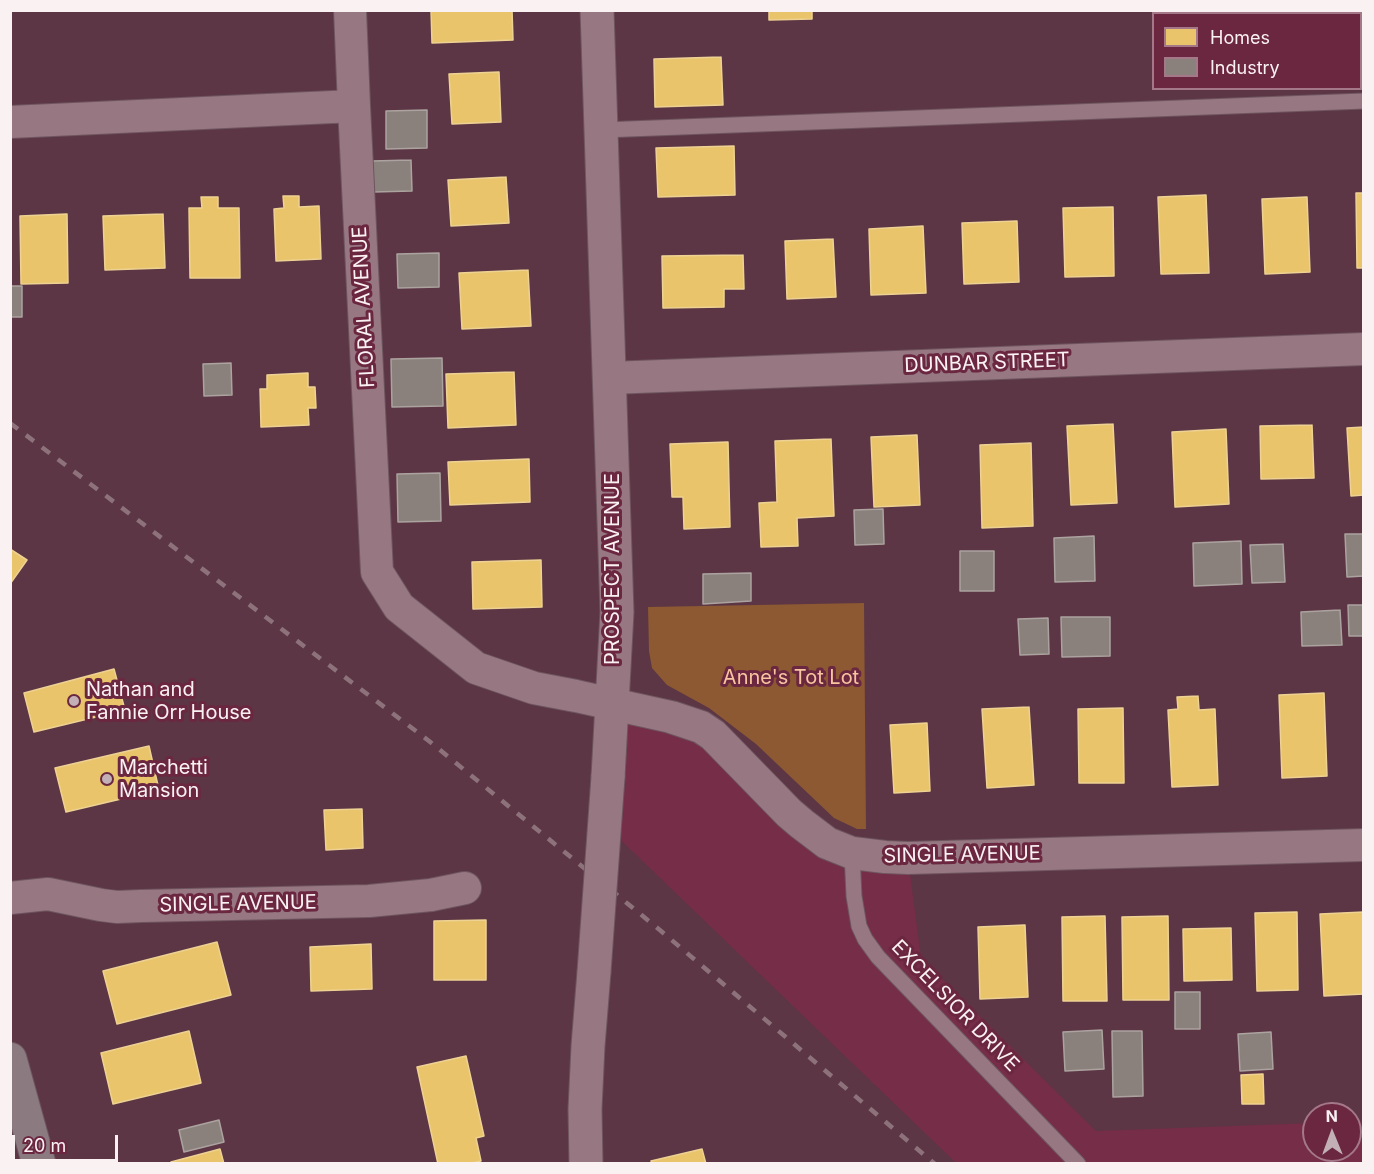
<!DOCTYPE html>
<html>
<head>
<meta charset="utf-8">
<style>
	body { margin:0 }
	#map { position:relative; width:1374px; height:1174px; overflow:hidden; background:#5c3644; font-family:Inter,sans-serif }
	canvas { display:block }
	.frame { position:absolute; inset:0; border:12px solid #faf1f3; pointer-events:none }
	.legend { position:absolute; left:1152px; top:12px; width:210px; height:78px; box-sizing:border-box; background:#6b2740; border:2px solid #a47888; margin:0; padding:8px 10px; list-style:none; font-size:18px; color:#faf1f3 }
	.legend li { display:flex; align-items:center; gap:12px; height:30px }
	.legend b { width:30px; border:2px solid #a47888 }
	.north { position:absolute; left:1302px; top:1102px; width:60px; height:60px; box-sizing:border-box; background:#6b2740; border:2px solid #a47888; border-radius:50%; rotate:359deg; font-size:16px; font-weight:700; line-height:24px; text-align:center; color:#faf1f3 }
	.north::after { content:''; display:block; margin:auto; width:21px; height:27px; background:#c3b0b6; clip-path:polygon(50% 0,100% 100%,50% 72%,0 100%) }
	.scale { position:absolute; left:12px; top:1135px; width:106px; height:27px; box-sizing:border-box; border:3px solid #faf1f3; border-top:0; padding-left:8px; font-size:18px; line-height:21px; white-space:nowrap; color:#faf1f3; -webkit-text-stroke:4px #6b2740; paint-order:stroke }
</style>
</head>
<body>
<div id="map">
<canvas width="1374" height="1174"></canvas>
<div class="frame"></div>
<ul class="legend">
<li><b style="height:16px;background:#e9c46a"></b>Homes</li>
<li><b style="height:16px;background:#8a817c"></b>Industry</li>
</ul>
<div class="north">N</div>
<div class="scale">20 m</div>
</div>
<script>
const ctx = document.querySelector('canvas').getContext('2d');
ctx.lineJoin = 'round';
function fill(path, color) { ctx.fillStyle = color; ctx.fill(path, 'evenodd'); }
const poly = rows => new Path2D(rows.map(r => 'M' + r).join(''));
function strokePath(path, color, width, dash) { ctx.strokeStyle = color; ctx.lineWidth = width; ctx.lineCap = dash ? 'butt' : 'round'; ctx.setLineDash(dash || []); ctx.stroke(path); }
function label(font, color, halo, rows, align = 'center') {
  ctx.font = font + ' Inter,sans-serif'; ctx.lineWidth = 6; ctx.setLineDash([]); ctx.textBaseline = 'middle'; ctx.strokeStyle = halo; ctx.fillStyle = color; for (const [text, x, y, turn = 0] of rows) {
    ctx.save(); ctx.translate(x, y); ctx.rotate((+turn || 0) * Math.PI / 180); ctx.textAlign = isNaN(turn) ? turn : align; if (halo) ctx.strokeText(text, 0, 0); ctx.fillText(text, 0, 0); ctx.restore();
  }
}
const built = poly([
	[612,704,671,717,789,813,908,858,921,958,1096,1131,1314,1123,1314,1150,1350,1150,1350,1121,1363,1121,1363,1163,956,1163,604,824]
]);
const green = poly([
	[864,603,866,829,857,829,834,818,756,744,709,708,667,685,652,668,649,651,648,607]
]);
const homes = poly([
	[431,10,512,10,513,40,432,43,431,10],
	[769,10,812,10,812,19,769,20,769,10],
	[721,57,723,105,655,107,654,59,721,57],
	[499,72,501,122,452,124,449,74,499,72],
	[734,146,735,195,658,197,656,148,734,146],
	[506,177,509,223,451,226,448,180,506,177],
	[1356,193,1364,193,1364,268,1357,268,1356,193],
	[1206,195,1209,273,1161,274,1158,197,1206,195],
	[283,196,299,196,299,207,319,206,321,259,276,261,274,209,284,208,283,196],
	[201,197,218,197,218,208,239,208,240,278,190,278,189,208,202,208,201,197],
	[1307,197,1310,272,1265,274,1262,199,1307,197],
	[1113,207,1114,276,1065,277,1063,208,1113,207],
	[67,214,68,283,21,284,20,216,67,214],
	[163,214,165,268,105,270,103,216,163,214],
	[1017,221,1019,282,964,284,962,223,1017,221],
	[923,226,926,293,871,295,869,229,923,226],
	[833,239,836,297,787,299,785,241,833,239],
	[743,255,744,289,724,289,724,307,663,308,662,256,743,255],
	[528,270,531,326,462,329,459,273,528,270],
	[514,372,516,425,448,428,446,374,514,372],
	[308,373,308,387,315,387,316,408,308,408,309,425,261,427,260,389,267,389,267,375,308,373],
	[1113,424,1117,503,1071,505,1067,426,1113,424],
	[1312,425,1314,478,1261,479,1260,426,1312,425],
	[1364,427,1364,495,1351,496,1347,428,1364,427],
	[1226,429,1229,504,1175,507,1172,432,1226,429],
	[917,435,920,505,874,507,871,437,917,435],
	[831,439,834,516,797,518,798,546,761,547,759,503,777,502,775,441,831,439],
	[728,442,730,527,684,529,683,497,672,497,670,444,728,442],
	[1031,443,1033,526,982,528,980,445,1031,443],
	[529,459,530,502,450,505,448,462,529,459],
	[10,549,27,560,10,584,10,549],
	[541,560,542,607,473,609,472,562,541,560],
	[114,669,125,710,34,732,24,693,114,669],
	[1324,693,1327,776,1282,778,1279,695,1324,693],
	[1198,696,1199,710,1215,709,1218,785,1172,787,1168,710,1178,709,1177,697,1198,696],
	[1029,707,1034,785,987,788,982,709,1029,707],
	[1123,708,1124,783,1079,783,1078,709,1123,708],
	[927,723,930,791,894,793,890,725,927,723],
	[149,746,159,790,66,812,55,768,149,746],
	[362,809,363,848,326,850,324,810,362,809],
	[1297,912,1298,990,1257,991,1255,913,1297,912],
	[1364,912,1364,994,1324,996,1320,914,1364,912],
	[1105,916,1107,1001,1063,1001,1062,917,1105,916],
	[1168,916,1169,1000,1123,1000,1122,917,1168,916],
	[486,920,486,980,434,980,434,921,486,920],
	[1025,925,1028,997,980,999,978,927,1025,925],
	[1231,928,1232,980,1184,981,1183,929,1231,928],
	[217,942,231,995,117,1024,103,971,217,942],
	[371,944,372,989,311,991,310,947,371,944],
	[189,1031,201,1083,113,1104,101,1053,189,1031],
	[466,1056,484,1136,476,1138,481,1161,468,1164,438,1164,417,1067,466,1056],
	[1263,1074,1264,1104,1242,1104,1241,1075,1263,1074],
	[220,1149,224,1164,171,1164,171,1162,220,1149],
	[702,1149,706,1164,652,1164,651,1161,702,1149]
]);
const industry = poly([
	[427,110,427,148,386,149,386,111,427,110],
	[411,160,412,191,373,192,372,161,411,160],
	[439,253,439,287,398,288,397,254,439,253],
	[10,286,22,286,22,317,10,317,10,286],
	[442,358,443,406,392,407,391,359,442,358],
	[231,363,232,395,204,396,203,364,231,363],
	[440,473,441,521,398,522,397,474,440,473],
	[883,509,884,544,855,545,854,510,883,509],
	[1345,534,1364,534,1364,576,1347,577,1345,534],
	[1094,536,1095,581,1055,582,1054,538,1094,536],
	[1241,541,1242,584,1194,586,1193,543,1241,541],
	[1283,544,1285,582,1252,583,1250,545,1283,544],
	[960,551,994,551,994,591,960,591,960,551],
	[751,573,751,601,703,604,703,574,751,573],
	[1348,605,1364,605,1364,636,1349,636,1348,605],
	[1340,610,1342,645,1302,646,1301,612,1340,610],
	[1061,617,1110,617,1110,656,1062,657,1061,617],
	[1048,618,1049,654,1020,655,1018,619,1048,618],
	[1175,992,1200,992,1200,1029,1175,1029,1175,992],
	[1102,1030,1104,1069,1065,1071,1063,1032,1102,1030],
	[1112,1031,1142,1031,1143,1096,1113,1097,1112,1031],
	[1271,1032,1273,1069,1240,1071,1238,1034,1271,1032],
	[219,1120,224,1142,184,1152,179,1130,219,1120]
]);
const lane = poly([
	[602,130,1364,101],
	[852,853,854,896,859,926,865,939,878,957,1078,1164]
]);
const street = poly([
	[350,10,354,106,377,572,399,607,476,668,534,688,576,696,671,717,701,727,713,735,789,813,802,824,827,843,852,853,885,857,908,858,1364,845],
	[10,122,354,106],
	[610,378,1364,349],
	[10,898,48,894,101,905,117,907,141,906,369,901,431,895,465,888]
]);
const secondary = poly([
	[597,10,617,612,608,777],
	[586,1164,585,1109,588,1046,594,972]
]);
const primary = poly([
	[10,1059,39,1164]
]);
const rail = poly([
	[10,423,429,741,661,931,935,1164]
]);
const secondaryBridge = poly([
	[594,972,608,777]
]);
const markers = [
	[74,701,6,"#c3b0b6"],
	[107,779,6,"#c3b0b6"]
];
const streetNames = [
	["FLORAL AVENUE",364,307,-93],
	["DUNBAR STREET",987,363,-2],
	["PROSPECT AVENUE",613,569,-90],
	["SINGLE AVENUE",962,855,-1],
	["SINGLE AVENUE",238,904,-1],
	["EXCELSIOR DRIVE",955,1006,46]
];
const parkNames = [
	["Anne's Tot Lot",791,678]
];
const poiNames = [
	["Nathan and",86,690],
	["Fannie Orr House",86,713],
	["Marchetti",119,768],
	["Mansion",119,791]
];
fill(built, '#752d48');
fill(green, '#8c5933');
fill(homes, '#e9c46a');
strokePath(homes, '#eed293', 1.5);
fill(industry, '#8a817c');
strokePath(industry, '#aca3a0', 1.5);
strokePath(lane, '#6e555f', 17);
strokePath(street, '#6e555f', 34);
strokePath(secondary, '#6e555f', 35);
strokePath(primary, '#6e555f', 35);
strokePath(lane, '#977882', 15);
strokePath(street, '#977882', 32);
strokePath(secondary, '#977882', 33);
strokePath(primary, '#8c7a81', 33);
strokePath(rail, '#8d727b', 4.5, [10, 10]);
strokePath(secondaryBridge, '#6e555f', 35, []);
strokePath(secondaryBridge, '#977882', 33);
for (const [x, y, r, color] of markers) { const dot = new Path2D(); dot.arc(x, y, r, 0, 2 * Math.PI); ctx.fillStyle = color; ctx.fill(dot); strokePath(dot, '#6b2740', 2); }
label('20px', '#faf1f3', '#6b2740', streetNames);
label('20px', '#f6c59f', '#6b2740', parkNames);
label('20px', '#faf1f3', '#6b2740', poiNames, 'left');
</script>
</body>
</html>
